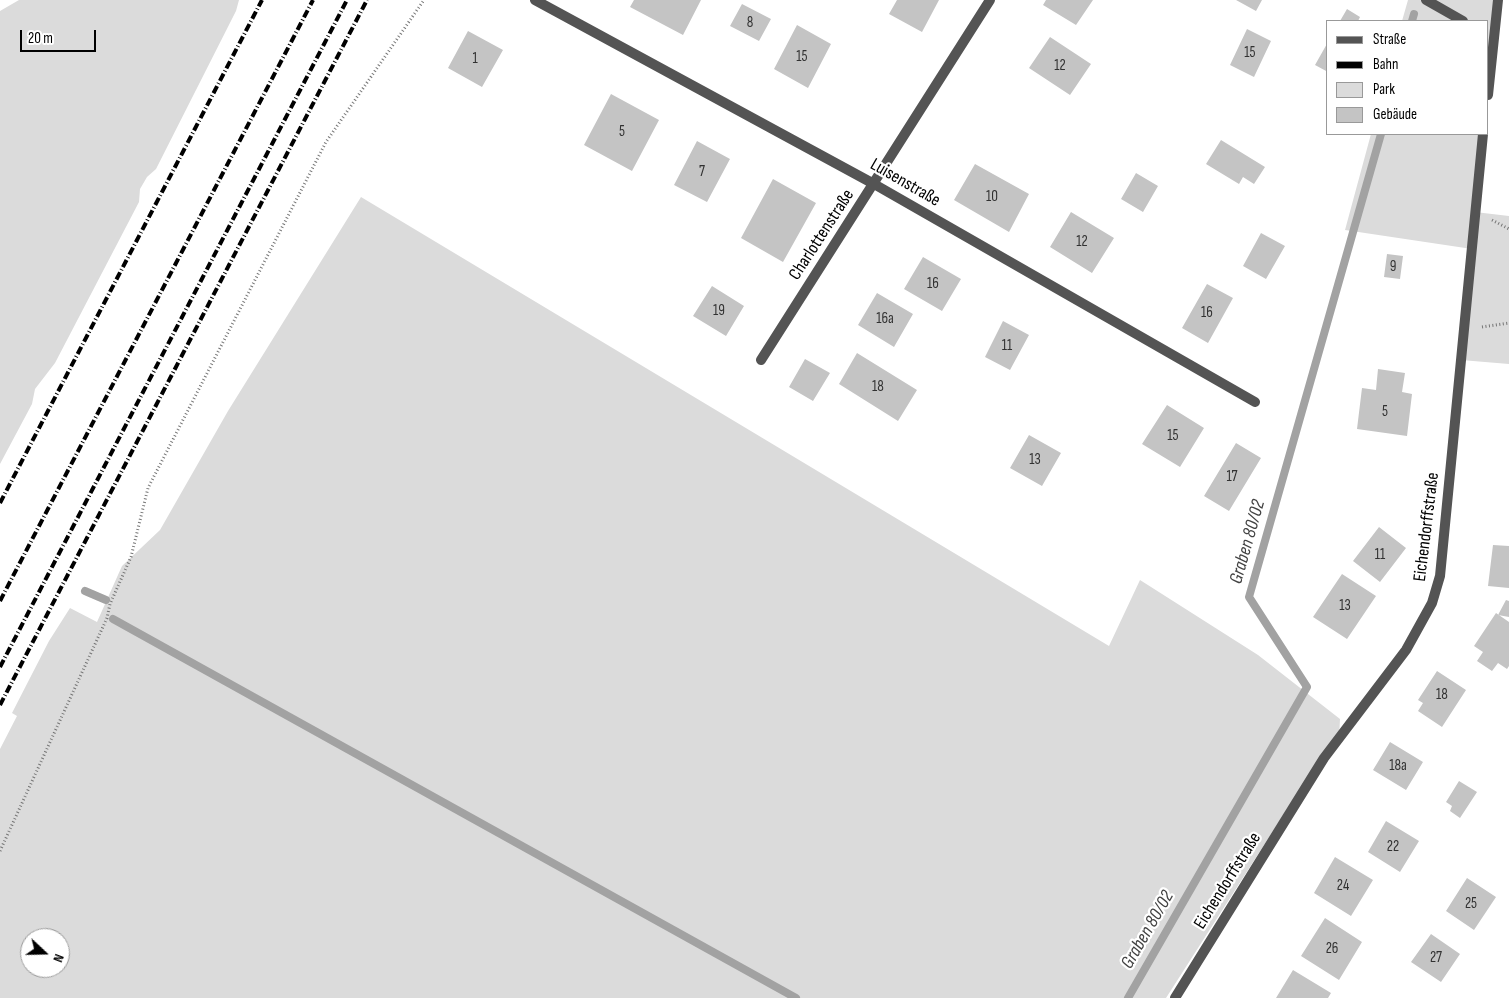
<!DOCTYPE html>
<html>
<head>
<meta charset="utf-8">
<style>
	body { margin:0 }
	#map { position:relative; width:1509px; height:998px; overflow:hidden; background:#fff; font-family:"Sofia Sans Condensed",sans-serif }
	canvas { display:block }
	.legend { position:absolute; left:1326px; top:20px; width:162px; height:115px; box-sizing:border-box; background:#fff; border:1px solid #999; margin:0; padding:6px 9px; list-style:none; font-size:15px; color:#000 }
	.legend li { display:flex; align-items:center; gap:10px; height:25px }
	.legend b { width:25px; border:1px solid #999 }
	.north { position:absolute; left:20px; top:928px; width:50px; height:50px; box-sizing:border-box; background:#fff; border:1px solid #999; border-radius:50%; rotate:111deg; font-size:14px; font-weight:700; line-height:20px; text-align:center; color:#000 }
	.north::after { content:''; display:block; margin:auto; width:18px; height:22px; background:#000; clip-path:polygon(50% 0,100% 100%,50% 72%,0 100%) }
	.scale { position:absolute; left:20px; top:30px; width:76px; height:22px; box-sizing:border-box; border:2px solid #000; border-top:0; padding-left:6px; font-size:15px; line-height:18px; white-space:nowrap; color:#000; -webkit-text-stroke:4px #fff; paint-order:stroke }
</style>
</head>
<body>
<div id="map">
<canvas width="1509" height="998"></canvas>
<ul class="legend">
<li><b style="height:6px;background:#545454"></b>Straße</li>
<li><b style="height:6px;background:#000"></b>Bahn</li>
<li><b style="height:14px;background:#dbdbdb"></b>Park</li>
<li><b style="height:14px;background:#c4c4c4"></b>Gebäude</li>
</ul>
<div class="north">N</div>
<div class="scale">20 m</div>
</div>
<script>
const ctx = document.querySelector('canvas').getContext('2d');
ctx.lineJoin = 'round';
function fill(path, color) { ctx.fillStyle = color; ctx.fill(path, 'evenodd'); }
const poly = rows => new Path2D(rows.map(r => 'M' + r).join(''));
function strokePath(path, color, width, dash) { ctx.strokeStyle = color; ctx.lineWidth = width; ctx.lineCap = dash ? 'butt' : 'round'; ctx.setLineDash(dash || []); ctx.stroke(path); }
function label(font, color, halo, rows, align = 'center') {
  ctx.font = font + ' "Sofia Sans Condensed",sans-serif'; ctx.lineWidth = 4.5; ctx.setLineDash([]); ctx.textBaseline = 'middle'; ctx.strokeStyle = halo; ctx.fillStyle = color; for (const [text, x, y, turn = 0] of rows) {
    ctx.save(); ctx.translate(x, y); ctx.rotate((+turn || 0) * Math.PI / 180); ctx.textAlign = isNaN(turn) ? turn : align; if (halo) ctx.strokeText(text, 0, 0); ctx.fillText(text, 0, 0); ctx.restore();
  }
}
const green = poly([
	[19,0,239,0,236,11,156,169,147,177,140,189,139,202,55,363,35,389,32,404,0,464,0,11],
	[1408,0,1498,0,1488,95,1488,21,1402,21],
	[1371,134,1483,134,1475,212,1509,216,1509,364,1461,360,1472,249,1345,230],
	[361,197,1109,646,1140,580,1258,655,1340,719,1339,739,1319,759,1166,998,0,998,0,749,17,716,12,713,49,641,70,608,97,622,122,566,160,530,228,411],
	[30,938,60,938,60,968,30,968]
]);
const stream = poly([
	[1412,21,1414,14],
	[85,591,106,600],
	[113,619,796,998],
	[1128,998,1307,687,1249,597,1381,134]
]);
const building = poly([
	[634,0,701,0,683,35,630,7],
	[897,0,939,0,922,32,889,14],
	[1046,0,1093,0,1076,25,1043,5],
	[1236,0,1262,0,1256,11],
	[742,4,771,19,759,41,730,26],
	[1347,9,1360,17,1358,21,1340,21],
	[797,25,831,44,808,88,774,69],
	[1247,29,1271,41,1254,77,1230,65],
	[468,31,503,50,482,87,448,68],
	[1050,37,1091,64,1070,95,1029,68],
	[1328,42,1328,72,1315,65],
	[611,94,659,120,632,171,584,145],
	[1221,140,1265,167,1254,184,1243,177,1239,184,1206,164],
	[697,141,730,159,707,202,674,185],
	[975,164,1029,194,1009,232,954,200],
	[1136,173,1158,186,1143,212,1121,199],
	[773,179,816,203,783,262,741,238],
	[1071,212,1114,238,1092,273,1050,247],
	[1261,233,1285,246,1266,279,1243,266],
	[1387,254,1403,256,1400,279,1384,277],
	[923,257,961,279,942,311,904,289],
	[1207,284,1233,298,1208,343,1182,328],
	[712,286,744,306,726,336,693,316],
	[877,293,913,314,894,347,858,325],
	[1003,321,1029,335,1010,370,985,357],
	[857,353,917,390,898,421,839,384],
	[805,359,830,373,813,401,789,387],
	[1378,369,1405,373,1402,392,1412,394,1407,436,1357,429,1362,388,1376,390],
	[1167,405,1204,428,1180,467,1142,444],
	[1029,435,1061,453,1042,486,1010,468],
	[1236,443,1261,458,1229,511,1204,496],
	[1379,527,1406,548,1380,582,1353,561],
	[1493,545,1509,546,1509,588,1488,586],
	[1342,574,1376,596,1347,639,1313,617],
	[1506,600,1509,601,1509,617,1498,615],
	[1496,613,1509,622,1509,666,1507,669,1498,663,1492,671,1477,661,1483,652,1474,646],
	[1437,671,1466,690,1442,727,1418,711,1423,703,1418,700],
	[1390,742,1423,762,1406,790,1373,770],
	[1459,781,1477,792,1460,818,1450,811,1452,806,1446,802],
	[1386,821,1419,841,1400,872,1368,852],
	[1335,857,1373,880,1351,916,1314,893],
	[1467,878,1496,897,1474,930,1446,911],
	[1325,918,1362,942,1339,980,1301,956],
	[1431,934,1460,954,1441,982,1411,962],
	[1293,970,1331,993,1328,998,1276,998]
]);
const path = poly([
	[1492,220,1509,229],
	[1482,327,1509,323],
	[0,851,107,618,110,604,131,557,148,488,326,142,424,0]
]);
const minor = poly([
	[535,0,874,184,1255,402],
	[1426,0,1463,21],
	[1488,95,1498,0],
	[761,360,990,0],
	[1175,998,1324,758,1406,650,1432,603,1440,576,1483,134]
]);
const rail = poly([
	[0,503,262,0],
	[0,601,313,0],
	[0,667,347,0],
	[0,705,367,0]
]);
const numberNames = [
	["8",750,23],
	["15",1250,53],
	["15",802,57],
	["1",475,59],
	["12",1060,66],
	["5",622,132],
	["7",702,172],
	["10",992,197],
	["12",1082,242],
	["9",1393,267],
	["16",933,284],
	["19",719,311],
	["16",1207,313],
	["16a",885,319],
	["11",1007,346],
	["18",878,387],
	["5",1385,412],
	["15",1173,436],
	["13",1035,460],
	["17",1232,477],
	["11",1380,555],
	["13",1345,606],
	["18",1442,695],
	["18a",1398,766],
	["22",1393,847],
	["24",1343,886],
	["25",1471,904],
	["26",1332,949],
	["27",1436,958]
];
const streetNames = [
	["Luisenstraße",905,183,30],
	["Charlottenstraße",822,235,-57],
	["Eichendorffstraße",1427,527,-83],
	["Eichendorffstraße",1228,881,-58]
];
const waterNames = [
	["Graben 80/02",1248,542,-74],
	["Graben 80/02",1148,930,-60]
];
fill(green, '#dbdbdb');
strokePath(stream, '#a2a2a2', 8);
fill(building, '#c4c4c4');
strokePath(path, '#767676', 3, [1, 2.5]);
strokePath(minor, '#545454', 10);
strokePath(rail, '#000', 4, [8, 2.5, 1, 2.5]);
label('15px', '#313131', null, numberNames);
label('18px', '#000', '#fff', streetNames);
label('italic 19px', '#434343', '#fff', waterNames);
</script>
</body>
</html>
